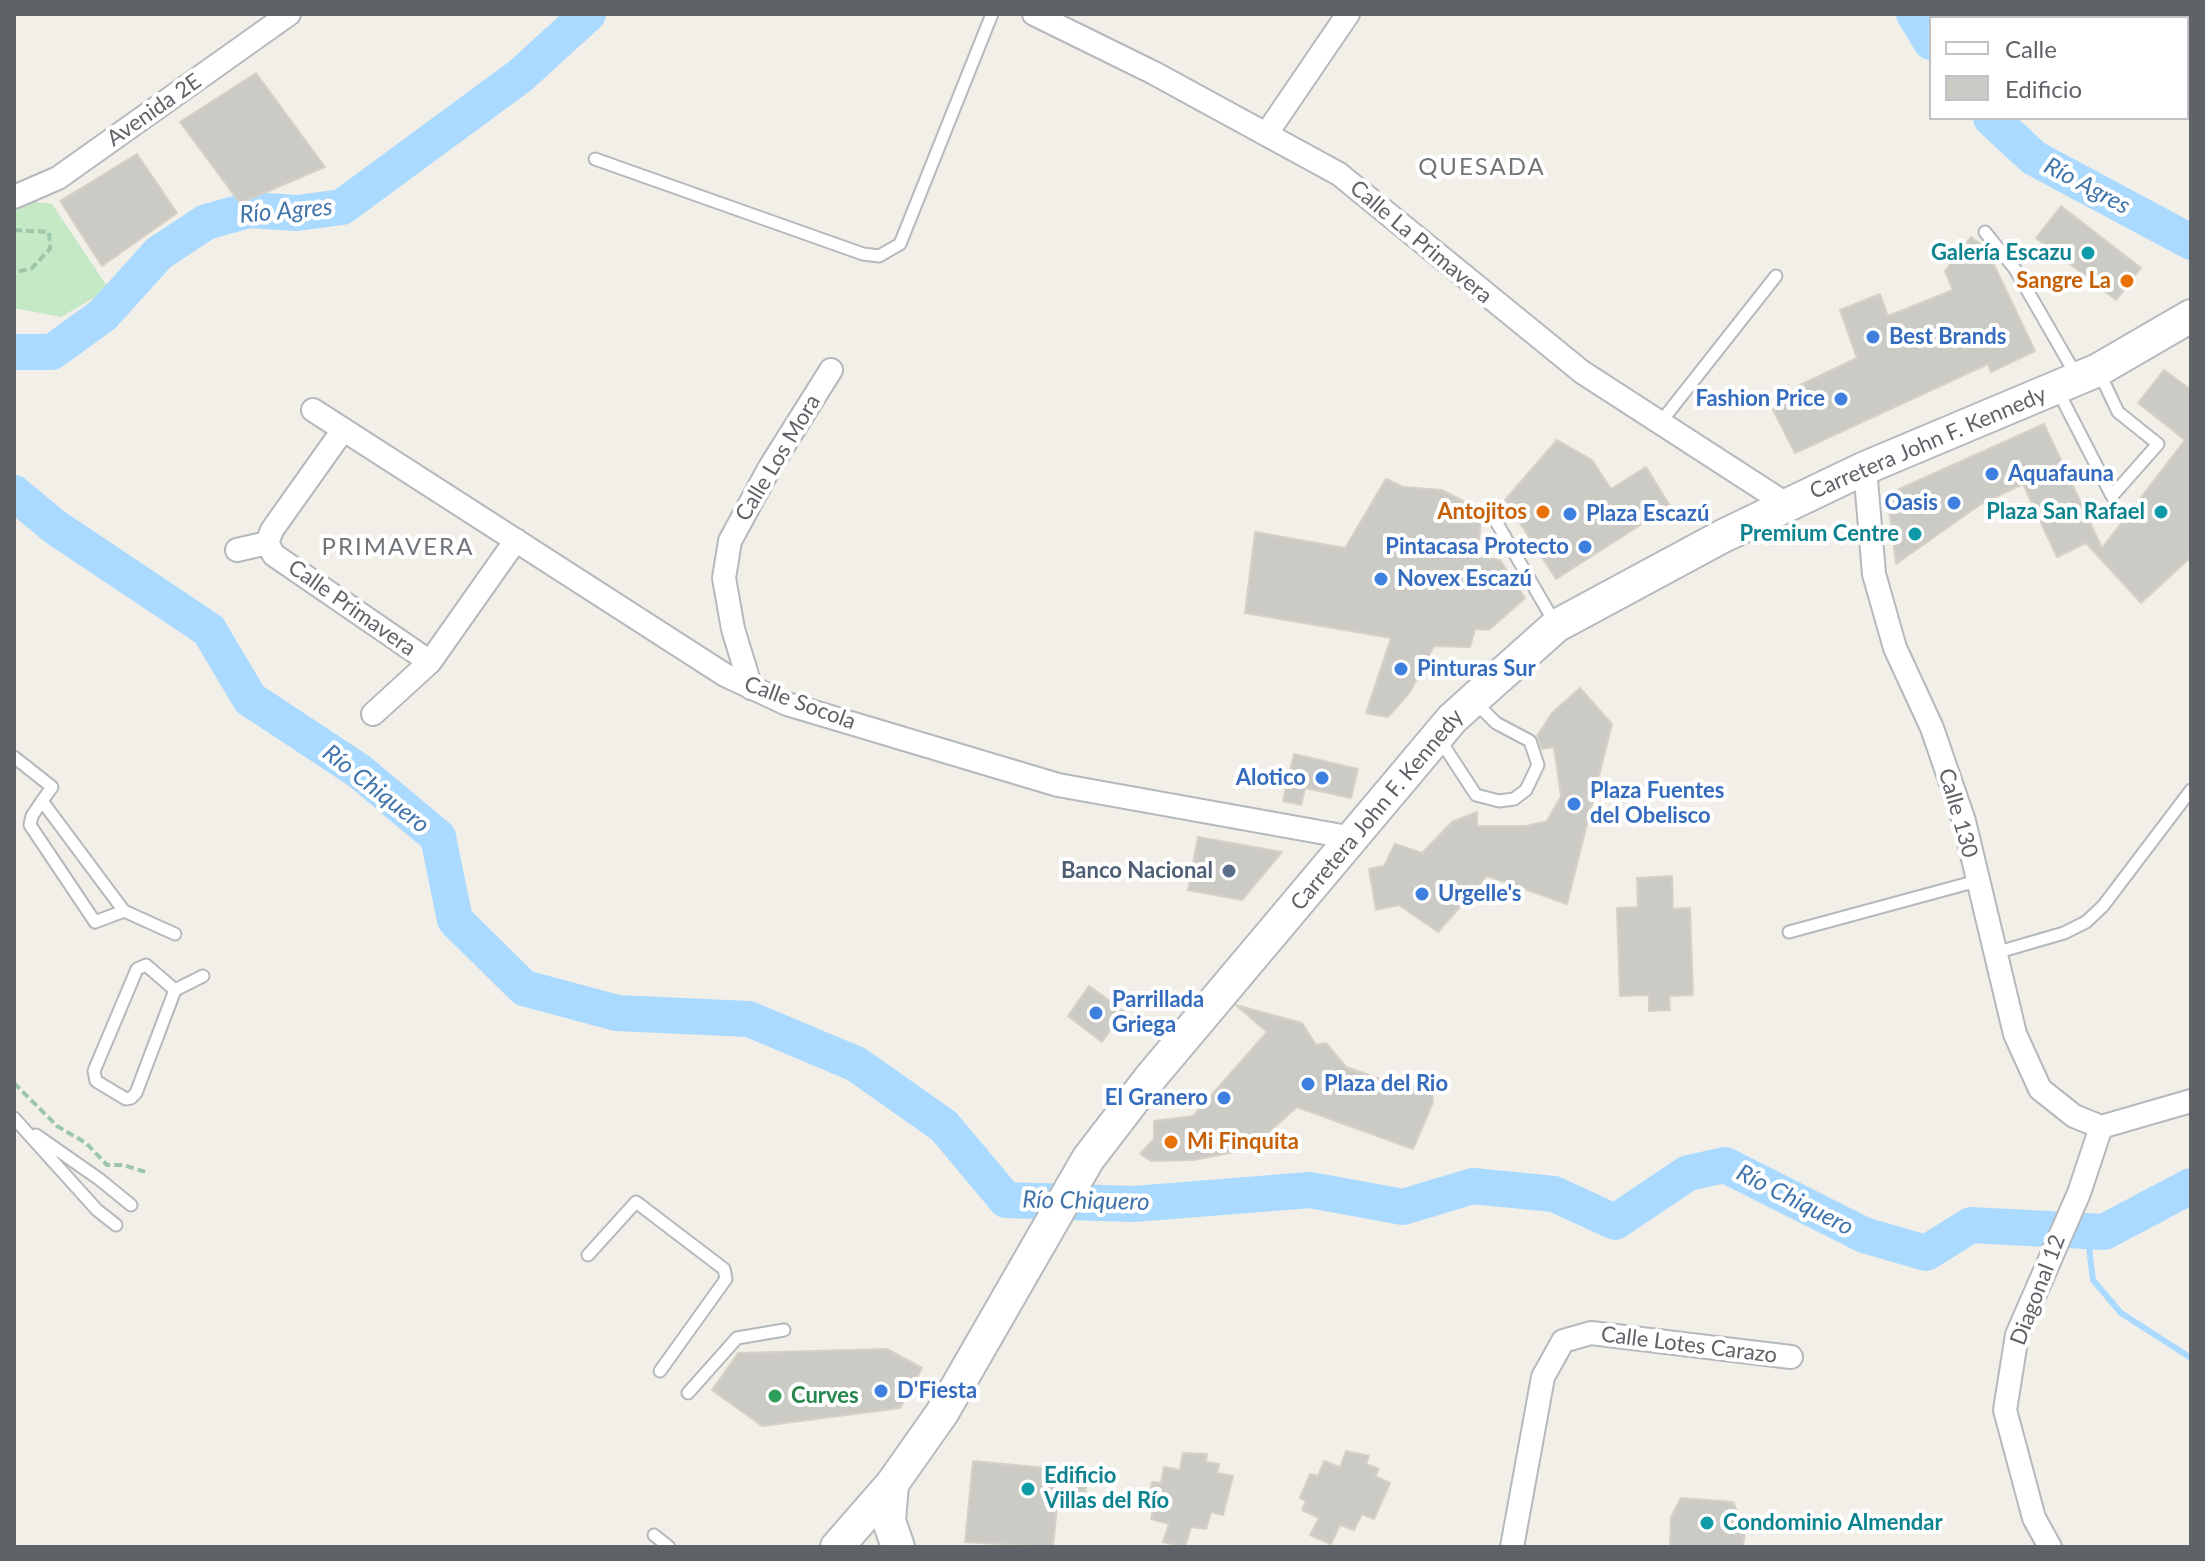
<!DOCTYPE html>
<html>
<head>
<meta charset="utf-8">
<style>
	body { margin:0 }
	#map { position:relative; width:2205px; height:1561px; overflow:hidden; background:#f1efe8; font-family:Lato,sans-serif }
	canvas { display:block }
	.frame { position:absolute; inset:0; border:16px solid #5f6368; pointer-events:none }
	.legend { position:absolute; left:1929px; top:16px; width:260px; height:104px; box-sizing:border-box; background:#fff; border:2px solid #bfc1c3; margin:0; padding:10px 14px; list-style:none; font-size:24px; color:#5f6368 }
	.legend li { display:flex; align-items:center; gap:16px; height:40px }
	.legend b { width:40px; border:2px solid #bfc1c3 }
</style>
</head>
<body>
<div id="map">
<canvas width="2205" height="1561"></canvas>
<div class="frame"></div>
<ul class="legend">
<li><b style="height:10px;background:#fff"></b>Calle</li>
<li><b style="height:22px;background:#cccac5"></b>Edificio</li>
</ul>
</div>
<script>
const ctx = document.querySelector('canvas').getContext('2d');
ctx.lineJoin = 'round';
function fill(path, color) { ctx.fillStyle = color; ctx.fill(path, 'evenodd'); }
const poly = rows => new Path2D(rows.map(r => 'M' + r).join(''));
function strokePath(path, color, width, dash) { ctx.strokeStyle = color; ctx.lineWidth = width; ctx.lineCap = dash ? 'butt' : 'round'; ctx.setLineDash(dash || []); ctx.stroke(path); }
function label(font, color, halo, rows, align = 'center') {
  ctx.font = font + ' Lato,sans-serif'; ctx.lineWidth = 8; ctx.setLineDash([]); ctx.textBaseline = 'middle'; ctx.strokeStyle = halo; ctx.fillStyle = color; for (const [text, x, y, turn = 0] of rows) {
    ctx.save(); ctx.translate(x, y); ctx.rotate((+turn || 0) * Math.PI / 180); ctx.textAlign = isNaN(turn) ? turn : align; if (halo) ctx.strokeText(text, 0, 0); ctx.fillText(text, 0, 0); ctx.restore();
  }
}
const green = poly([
	[14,199,52,204,109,289,61,317,14,308]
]);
const stream = poly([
	[2087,1231,2093,1280,2121,1313,2191,1358]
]);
const river = poly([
	[1914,14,1931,42],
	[1991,118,2034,158,2191,242],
	[14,352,52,352,103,315,159,253,206,222,249,210,297,213,342,207,520,76,588,14],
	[14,493,55,527,209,630,250,699,359,771,438,837,455,920,524,988,617,1013,749,1019,856,1064,944,1126,1006,1200,1134,1204,1310,1190,1403,1207,1473,1186,1554,1194,1615,1222,1688,1173,1725,1165,1864,1235,1926,1253,1971,1225,2104,1232,2191,1186]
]);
const building = poly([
	[256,73,325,167,240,203,180,122,256,73],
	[137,154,177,213,102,266,60,201,137,154],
	[2061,206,2141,268,2116,300,2036,238,2061,206],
	[1971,237,1986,248,2035,351,1991,372,1988,364,1795,453,1772,408,1802,393,1798,386,1857,358,1840,310,1880,294,1888,316,1953,290,1945,271,1971,237],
	[2164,370,2191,390,2191,557,2141,603,2086,543,2057,557,2023,484,1981,504,1896,564,1888,501,1897,490,2044,424,2102,548,2185,440,2138,403,2164,370],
	[1557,440,1592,460,1611,489,1646,467,1670,506,1556,579,1505,500,1557,440],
	[1386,479,1403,487,1442,490,1482,511,1477,557,1500,560,1525,598,1489,630,1475,629,1470,647,1434,646,1410,692,1388,717,1366,713,1391,638,1245,613,1255,532,1345,548,1386,479],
	[1580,688,1612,724,1567,904,1487,876,1438,932,1399,905,1376,910,1369,869,1384,866,1395,844,1422,853,1452,822,1477,812,1477,826,1526,826,1547,821,1561,796,1554,747,1542,749,1537,736,1552,713,1580,688],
	[1294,754,1358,769,1351,798,1305,788,1301,805,1283,801,1294,754],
	[1198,837,1282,852,1242,900,1188,890,1198,837],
	[1672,876,1673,909,1690,908,1693,995,1669,996,1670,1010,1649,1011,1649,995,1620,996,1617,908,1638,907,1637,878,1672,876],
	[1089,986,1124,1011,1102,1042,1068,1016,1089,986],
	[1236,1005,1302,1023,1316,1045,1326,1043,1346,1067,1403,1087,1431,1081,1433,1102,1413,1149,1297,1107,1250,1149,1194,1160,1151,1161,1140,1154,1154,1139,1154,1121,1193,1116,1267,1032,1236,1005],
	[887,1349,922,1368,900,1408,762,1426,712,1390,738,1353,887,1349],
	[1346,1451,1369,1456,1366,1464,1379,1469,1375,1476,1390,1483,1374,1519,1362,1514,1354,1530,1340,1525,1331,1544,1310,1535,1319,1518,1302,1510,1306,1501,1300,1498,1310,1474,1318,1476,1324,1461,1340,1467,1346,1451],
	[1183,1453,1207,1454,1206,1462,1219,1464,1217,1473,1233,1476,1223,1515,1211,1512,1206,1529,1191,1527,1185,1547,1163,1542,1169,1524,1151,1519,1153,1510,1147,1508,1152,1482,1161,1483,1164,1467,1180,1470,1183,1453],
	[973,1461,1087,1472,1084,1508,1057,1506,1053,1547,965,1542,973,1461],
	[1681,1498,1733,1502,1745,1530,1743,1547,1670,1547,1671,1517,1681,1498]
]);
const path = poly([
	[14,230,49,232,50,249,31,269,14,272],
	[14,1083,57,1126,86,1143,107,1165,123,1165,149,1173]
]);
const service = poly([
	[2187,102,2191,105],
	[595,159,863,254,879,256,900,244,992,14],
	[1985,232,2015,269,2076,375],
	[2057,389,2112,496,2158,444,2118,412,2100,374],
	[1660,423,1776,276],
	[1490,511,1556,625],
	[1440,740,1476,795,1499,801,1514,799,1526,790,1538,765,1530,741,1496,723,1474,701],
	[14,757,52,787,42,801,32,816,30,825,95,922,124,911,42,801],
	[124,911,175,934],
	[1789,932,1977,881],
	[1995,953,2064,933,2086,922,2103,906,2191,790],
	[175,990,146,965,137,969,94,1071,96,1081,126,1099,131,1098,136,1093,175,990,203,976],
	[14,1118,97,1210,116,1225],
	[36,1135,99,1179,131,1205],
	[588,1255,636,1202,724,1269,726,1279,660,1371],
	[688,1393,737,1338,784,1330],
	[654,1535,669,1547]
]);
const minor = poly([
	[1034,14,1154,73,1339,174,1582,372,1786,504],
	[1267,133,1348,14],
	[14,197,58,178,289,14],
	[313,410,725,675,787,704,1058,785,1353,838],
	[343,430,272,530,267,543,274,555,430,662,516,540],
	[1865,468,1874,574,1895,648,1932,728,1964,821,2015,1034,2040,1089,2074,1116,2101,1127],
	[237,550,267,543],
	[751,688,733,629,724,578,730,541,770,467,831,370],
	[373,714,430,662],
	[2101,1127,2191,1101],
	[1512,1547,1543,1377,1563,1341,1591,1333,1791,1357],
	[2050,1547,2034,1518,2005,1410,2017,1335,2079,1193,2101,1127]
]);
const secondary = poly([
	[892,1484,889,1521,898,1547],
	[837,1547,892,1484,942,1413,1088,1159,1151,1077,1452,719,1473,700,1556,626,1723,536,1865,468,2098,370,2191,316]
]);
const markers = [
	[2088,253,8,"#0f9aa8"],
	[2127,281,8,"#e8710a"],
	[1873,337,8,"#3f7fe0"],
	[1841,399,8,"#3f7fe0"],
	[1992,474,8,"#3f7fe0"],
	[1954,503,8,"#3f7fe0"],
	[1543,512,8,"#e8710a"],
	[2161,512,8,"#0f9aa8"],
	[1570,514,8,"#3f7fe0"],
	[1915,534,8,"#0f9aa8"],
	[1585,547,8,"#3f7fe0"],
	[1381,579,8,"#3f7fe0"],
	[1401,669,8,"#3f7fe0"],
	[1322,778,8,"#3f7fe0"],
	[1574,804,8,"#3f7fe0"],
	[1229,871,8,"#5c6f8a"],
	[1422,894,8,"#3f7fe0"],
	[1096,1013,8,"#3f7fe0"],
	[1308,1084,8,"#3f7fe0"],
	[1224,1098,8,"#3f7fe0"],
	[1171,1142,8,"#e8710a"],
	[881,1391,8,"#3f7fe0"],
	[775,1396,8,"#2e9e5b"],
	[1028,1489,8,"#0f9aa8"],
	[1707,1523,8,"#0f9aa8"]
];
const streetNames = [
	["Avenida 2E",154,110,-35],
	["Calle La Primavera",1421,242,40],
	["Carretera John F. Kennedy",1928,443,-23],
	["Calle Los Mora",778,458,-59],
	["Calle Primavera",352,608,35],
	["Calle Socola",800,703,20],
	["Carretera John F. Kennedy",1377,810,-50],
	["Calle 130",1958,813,74],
	["Diagonal 12",2038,1290,-69],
	["Calle Lotes Carazo",1689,1345,7]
];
const cultureNames = [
	["Galería Escazu",2072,253],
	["Plaza San Rafael",2145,512],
	["Premium Centre",1899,534],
	["Edificio",1044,1476,"left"],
	["Villas del Río",1044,1501,"left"],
	["Condominio Almendar",1723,1523,"left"]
];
const foodNames = [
	["Sangre La",2111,281],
	["Antojitos",1527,512],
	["Mi Finquita",1187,1142,"left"]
];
const shopNames = [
	["Best Brands",1889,337],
	["Fashion Price",1825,399,"right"],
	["Aquafauna",2008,474],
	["Oasis",1938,503,"right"],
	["Plaza Escazú",1586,514],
	["Pintacasa Protecto",1569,547,"right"],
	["Novex Escazú",1397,579],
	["Pinturas Sur",1417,669],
	["Alotico",1306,778,"right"],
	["Plaza Fuentes",1590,791],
	["del Obelisco",1590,816],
	["Urgelle's",1438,894],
	["Parrillada",1112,1000],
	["Griega",1112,1025],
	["Plaza del Rio",1324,1084],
	["El Granero",1208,1098,"right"],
	["D'Fiesta",897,1391]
];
const serviceNames = [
	["Banco Nacional",1213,871]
];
const leisureNames = [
	["Curves",791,1396]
];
const neighbourhoodNames = [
	["QUESADA",1482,167],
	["PRIMAVERA",398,547]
];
const waterNames = [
	["Río Agres",2087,186,28],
	["Río Agres",286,211,-5],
	["Río Chiquero",376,789,38],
	["Río Chiquero",1795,1200,27],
	["Río Chiquero",1086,1201,1]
];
fill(green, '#c5e8c5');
strokePath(stream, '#aadaff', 6);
strokePath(river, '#aadaff', 36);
fill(building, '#cccac5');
strokePath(building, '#d6d1c6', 2);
strokePath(service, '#b5b8bc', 15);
strokePath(minor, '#b5b8bc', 26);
strokePath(secondary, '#b6babf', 36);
strokePath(path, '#9cc7a9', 4, [8, 4]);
strokePath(service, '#fff', 11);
strokePath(minor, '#fff', 22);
strokePath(secondary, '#fff', 32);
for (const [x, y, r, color] of markers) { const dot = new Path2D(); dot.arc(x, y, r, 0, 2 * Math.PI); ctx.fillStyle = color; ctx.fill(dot); strokePath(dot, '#fff', 3); }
label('22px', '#5f6368', '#fff', streetNames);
label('bold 22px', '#0d838f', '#fff', cultureNames, 'right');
label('bold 22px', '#c56008', '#fff', foodNames, 'right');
label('bold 22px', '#366cbe', '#fff', shopNames, 'left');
label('bold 22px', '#4e5e75', '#fff', serviceNames, 'right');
label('bold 22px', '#27864d', '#fff', leisureNames, 'left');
ctx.letterSpacing = '2px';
label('24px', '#70757a', '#fff', neighbourhoodNames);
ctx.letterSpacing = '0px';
label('italic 24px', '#4174aa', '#fff', waterNames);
</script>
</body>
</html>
